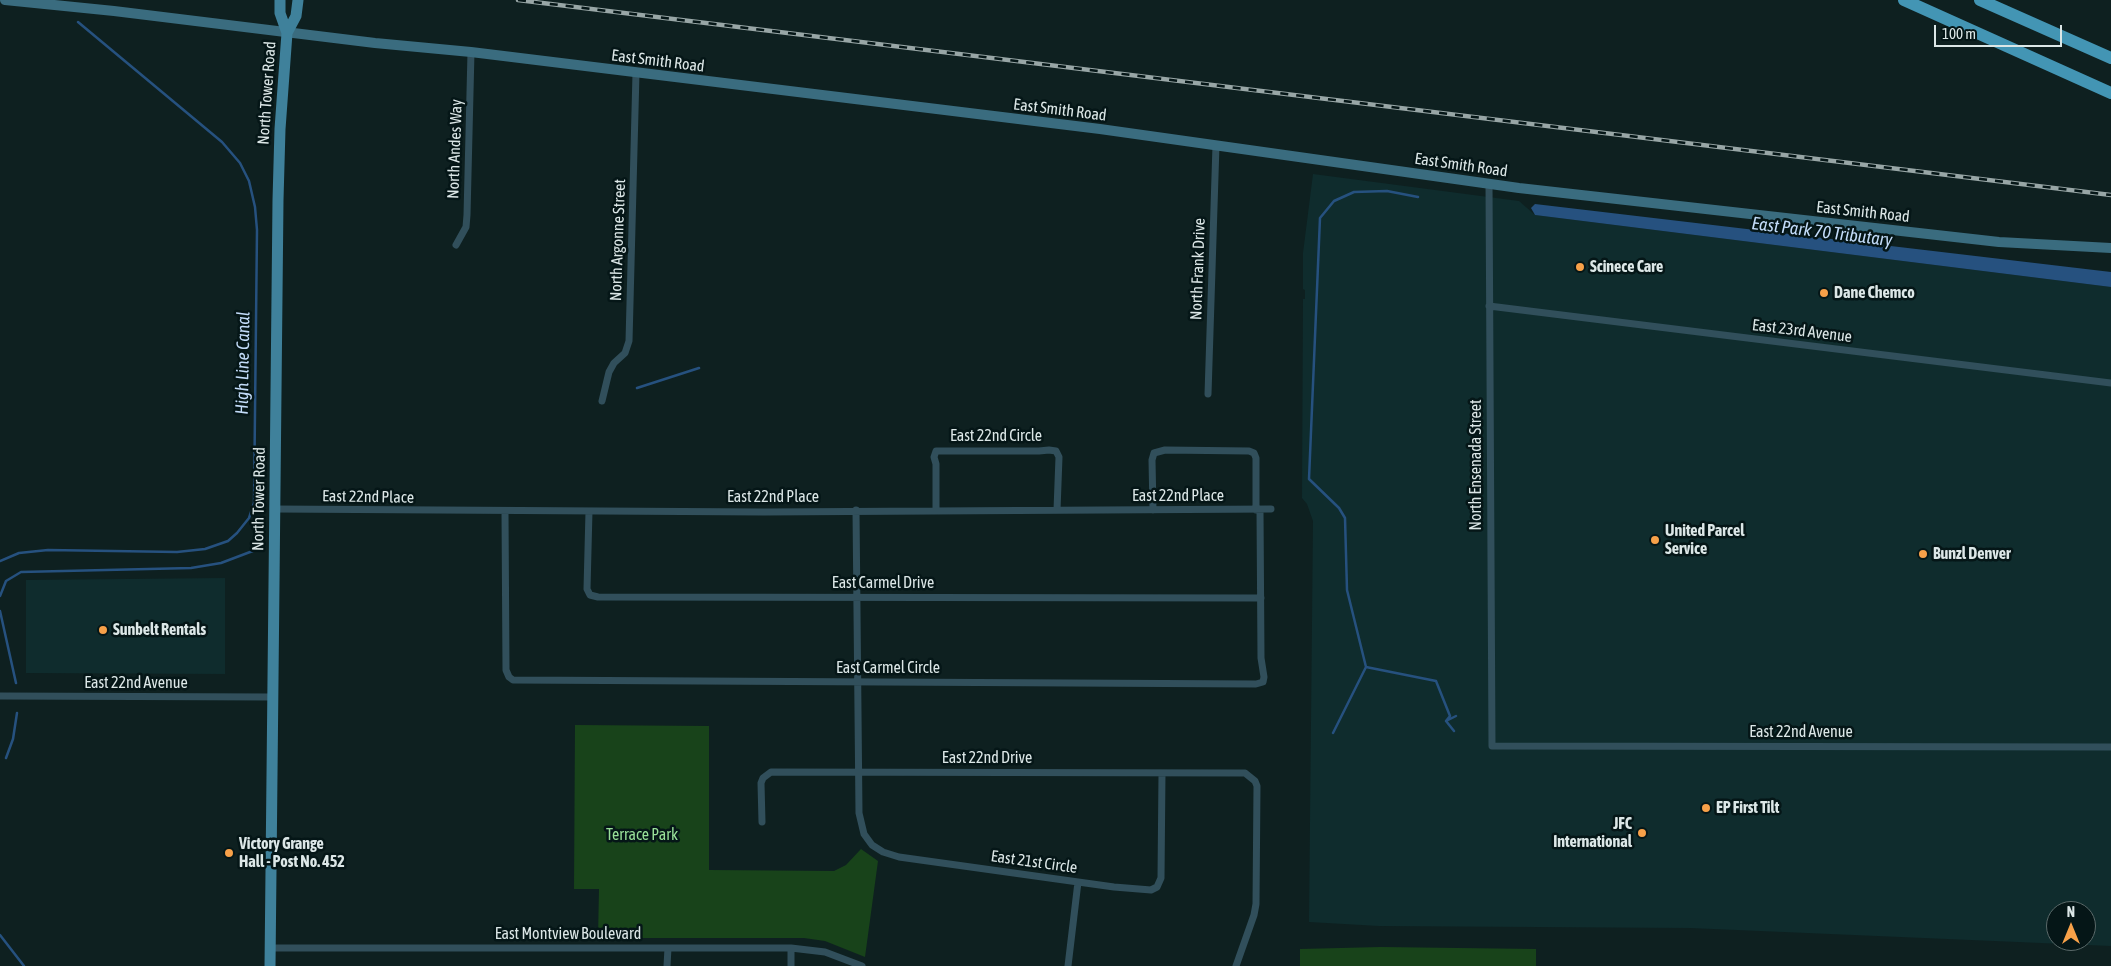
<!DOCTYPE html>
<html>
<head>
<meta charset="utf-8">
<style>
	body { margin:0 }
	#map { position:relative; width:2111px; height:966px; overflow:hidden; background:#0e2020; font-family:"Asap Condensed",sans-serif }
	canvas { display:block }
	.north { position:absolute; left:2046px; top:901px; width:50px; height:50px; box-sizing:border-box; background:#051617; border:1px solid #5b6a6a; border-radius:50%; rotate:0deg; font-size:14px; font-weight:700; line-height:20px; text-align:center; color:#dce7e7 }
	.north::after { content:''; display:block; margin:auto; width:18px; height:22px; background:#f7a149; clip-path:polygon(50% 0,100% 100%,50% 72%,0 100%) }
	.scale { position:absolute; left:1934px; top:25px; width:128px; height:22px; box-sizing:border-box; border:2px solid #dce7e7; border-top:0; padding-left:6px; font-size:15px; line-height:18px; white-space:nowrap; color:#dce7e7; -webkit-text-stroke:4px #051617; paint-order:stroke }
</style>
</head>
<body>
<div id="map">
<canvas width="2111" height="966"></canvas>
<div class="north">N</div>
<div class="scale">100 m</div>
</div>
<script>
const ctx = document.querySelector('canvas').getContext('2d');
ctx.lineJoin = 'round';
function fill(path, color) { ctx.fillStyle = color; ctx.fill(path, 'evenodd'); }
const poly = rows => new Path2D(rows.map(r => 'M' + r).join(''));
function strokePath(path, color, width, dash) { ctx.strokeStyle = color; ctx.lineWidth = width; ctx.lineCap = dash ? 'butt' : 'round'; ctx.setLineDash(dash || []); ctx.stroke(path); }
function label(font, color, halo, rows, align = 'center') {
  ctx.font = font + ' "Asap Condensed",sans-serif'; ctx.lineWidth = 5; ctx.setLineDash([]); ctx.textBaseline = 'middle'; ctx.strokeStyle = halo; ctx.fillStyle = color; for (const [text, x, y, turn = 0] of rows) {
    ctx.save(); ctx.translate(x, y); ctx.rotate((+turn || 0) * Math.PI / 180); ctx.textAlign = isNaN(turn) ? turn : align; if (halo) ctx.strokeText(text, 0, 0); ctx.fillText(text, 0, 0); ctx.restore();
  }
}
const built = poly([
	[1313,174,1519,201,1535,215,2111,287,2111,946,1690,928,1379,926,1309,922,1313,521,1307,504,1302,498,1303,299,1305,299,1305,290,1303,289,1303,253],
	[2056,911,2086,911,2086,941,2056,941],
	[225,578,225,674,26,673,26,580]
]);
const green = poly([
	[575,725,709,726,709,870,834,871,846,865,861,849,878,861,865,957,825,941,804,938,598,938,599,889,574,889],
	[1381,947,1536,949,1536,966,1300,966,1300,949]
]);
const water = poly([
	[1535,204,2111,272,2111,287,1535,215,1531,208]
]);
const stream = poly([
	[1418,197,1387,191,1354,192,1334,201,1320,218,1309,479,1339,508,1345,518,1347,590,1366,667,1436,681,1450,716,1446,721,1454,731],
	[637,388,699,368],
	[0,561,19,553,48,550,177,552,205,549,228,541,237,533,249,518,254,503,257,230,255,207,249,181,240,163,222,142,78,22],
	[0,596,6,581,21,572,191,568,221,563,258,549],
	[0,611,16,683],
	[1448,720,1456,716],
	[1333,733,1366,667],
	[6,758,13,739,17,713],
	[0,935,24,966]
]);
const street = poly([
	[1489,184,1492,746,2111,747],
	[456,245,466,227,467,215,471,52],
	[1489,306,2111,383],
	[1208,394,1216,145],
	[602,401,609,372,614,363,625,353,629,341,636,73],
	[275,509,764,512,1271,509],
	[856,510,859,813,864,834,872,845,883,852,899,857,1114,887,1151,890,1157,887,1161,878,1162,773],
	[936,510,936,464,934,457,936,451,1039,451,1049,450,1056,451,1059,457,1057,510],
	[1153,510,1152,460,1154,453,1165,450,1249,451,1254,453,1256,458,1256,510],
	[589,511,587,589,590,595,598,597,1261,598],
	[505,512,506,670,509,677,513,680,1256,684,1263,682,1264,677,1261,658,1260,510],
	[0,696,272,697],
	[762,822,761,783,763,778,771,772,1245,773,1255,781,1257,786,1256,904,1254,915,1236,966],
	[270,948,791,948,825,952,862,966],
	[667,966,668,948],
	[791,966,791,948],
	[1068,966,1078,882]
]);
const secondary = poly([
	[5,0,114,11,375,43,471,52,1100,129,1519,188,1999,242,2111,248]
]);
const primary = poly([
	[287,33,296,16,298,0],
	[270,966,278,200,280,129,287,33,280,13,280,0]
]);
const highway = poly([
	[1904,0,2111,93],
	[1980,0,2111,58]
]);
const rail = poly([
	[518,0,2111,195]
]);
const markers = [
	[1580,267,5,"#f7a149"],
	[1824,293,5,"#f7a149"],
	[1655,540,5,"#f7a149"],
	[1923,554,5,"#f7a149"],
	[103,630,5,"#f7a149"],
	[1706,808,5,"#f7a149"],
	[1642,833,5,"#f7a149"],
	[229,853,5,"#f7a149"]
];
const streetNames = [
	["East Smith Road",658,61,7],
	["North Tower Road",267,93,-86],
	["East Smith Road",1060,110,7],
	["North Andes Way",455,149,-88],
	["East Smith Road",1461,165,8],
	["East Smith Road",1863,212,6],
	["North Argonne Street",618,240,-88],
	["North Frank Drive",1198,269,-88],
	["East 23rd Avenue",1802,331,7],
	["East 22nd Circle",996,436],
	["North Ensenada Street",1476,465,-90],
	["East 22nd Place",1178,496],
	["East 22nd Place",368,497,1],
	["East 22nd Place",773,497],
	["North Tower Road",259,499,-89],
	["East Carmel Drive",883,583],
	["East Carmel Circle",888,668],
	["East 22nd Avenue",136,683],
	["East 22nd Avenue",1801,732],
	["East 22nd Drive",987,758],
	["East 21st Circle",1034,862,8],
	["East Montview Boulevard",568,934]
];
const poiNames = [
	["Scinece Care",1590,267],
	["Dane Chemco",1834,293],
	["United Parcel",1665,531],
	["Service",1665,549],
	["Bunzl Denver",1933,554],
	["Sunbelt Rentals",113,630],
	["EP First Tilt",1716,808],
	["JFC",1632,824,"right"],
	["International",1632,842,"right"],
	["Victory Grange",239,844],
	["Hall - Post No. 452",239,862]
];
const parkNames = [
	["Terrace Park",642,835]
];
const waterNames = [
	["East Park 70 Tributary",1822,232,7],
	["High Line Canal",243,363,-89]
];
fill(built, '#0f2c2d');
fill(green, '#18431a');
fill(water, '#26517f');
strokePath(stream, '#26517f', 2.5);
strokePath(street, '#314f5b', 7);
strokePath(secondary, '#3a6c7f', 10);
strokePath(primary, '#3f819b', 11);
strokePath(highway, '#4395b4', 12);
strokePath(rail, '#98a6a6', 4.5);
strokePath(rail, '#051617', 2.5, [8]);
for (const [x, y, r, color] of markers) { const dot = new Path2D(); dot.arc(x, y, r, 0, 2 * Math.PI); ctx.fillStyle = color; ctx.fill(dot); strokePath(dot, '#051617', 2); }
label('16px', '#dce7e7', '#051617', streetNames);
label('bold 16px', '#dce7e7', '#051617', poiNames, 'left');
label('16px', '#98df98', '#051617', parkNames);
label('italic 18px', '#c3dcf9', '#051617', waterNames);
</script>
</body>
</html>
